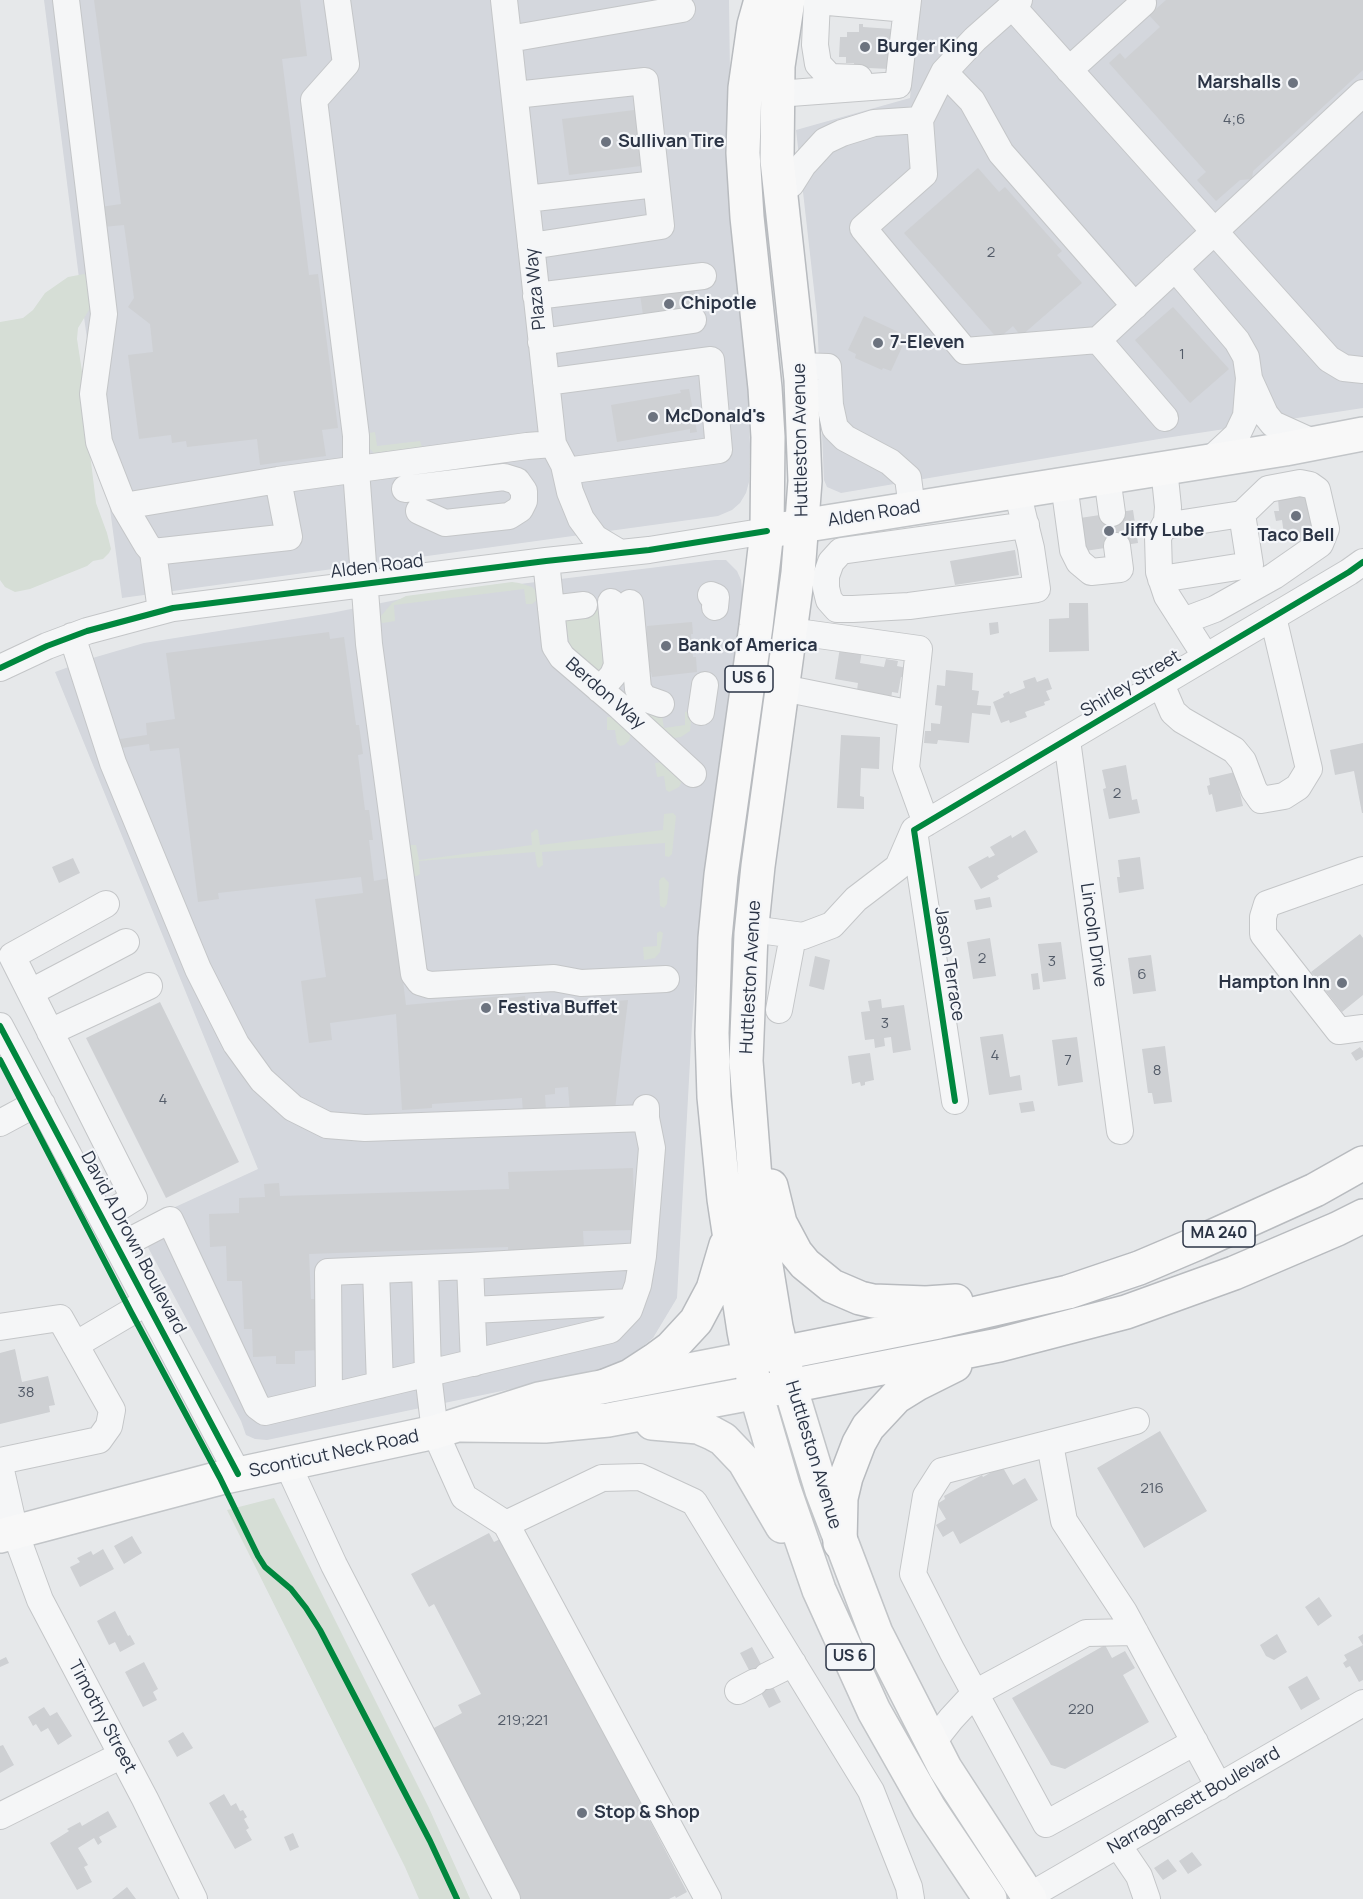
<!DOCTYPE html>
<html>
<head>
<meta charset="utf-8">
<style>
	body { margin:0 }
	canvas { display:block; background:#e6e8ea }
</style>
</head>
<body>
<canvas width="1363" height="1899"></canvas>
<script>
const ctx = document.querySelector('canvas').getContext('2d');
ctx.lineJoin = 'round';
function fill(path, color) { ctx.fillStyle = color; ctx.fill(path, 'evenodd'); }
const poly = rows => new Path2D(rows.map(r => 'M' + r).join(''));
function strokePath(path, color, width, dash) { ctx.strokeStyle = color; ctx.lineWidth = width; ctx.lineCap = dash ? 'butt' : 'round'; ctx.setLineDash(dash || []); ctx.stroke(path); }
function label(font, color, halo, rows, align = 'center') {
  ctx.font = font + ' Manrope,sans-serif'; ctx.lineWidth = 4.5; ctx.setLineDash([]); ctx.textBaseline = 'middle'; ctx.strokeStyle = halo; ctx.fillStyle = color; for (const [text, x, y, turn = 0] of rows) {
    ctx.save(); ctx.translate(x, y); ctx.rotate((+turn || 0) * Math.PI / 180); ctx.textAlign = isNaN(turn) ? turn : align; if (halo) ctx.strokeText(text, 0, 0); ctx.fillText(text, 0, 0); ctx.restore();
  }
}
const built = poly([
	[44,0,729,0,732,226,747,365,750,445,749,482,746,493,740,503,732,510,718,516,122,598,82,302],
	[919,0,1363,0,1363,408,1159,439,841,493,827,487,824,480,817,316,796,130,910,98],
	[715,560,726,560,737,571,741,580,743,598,701,905,692,1025,677,1298,653,1338,631,1356,612,1368,267,1440,255,1439,246,1435,241,1421,136,1225,258,1169,55,672,96,657,144,643,331,613,406,598]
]);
const green = poly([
	[84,274,88,276,95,290,89,310,78,328,77,339,89,417,89,445,96,503,107,533,111,549,109,553,103,559,93,561,87,566,30,589,15,592,5,587,0,580,0,322,23,318,33,310,45,293,68,277],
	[375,432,377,446,420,441,422,447,374,453,369,448,368,437,369,433],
	[512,582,519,583,532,587,537,592,536,601,532,604,526,604,524,589,394,605,395,621,383,623,380,622,381,616,392,603,406,596],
	[600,609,612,661,600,674,577,656,570,647,565,617,571,612],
	[638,709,662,716,664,728,685,725,685,712,690,711,692,713,690,731,681,737,674,738],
	[607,717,611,717,631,733,629,741,624,745,620,746,617,743,615,730,607,730],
	[669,761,682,781,679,787,669,792,666,790,664,776,657,777,655,763],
	[673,813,676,816,672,854,669,857,665,856,665,843,542,852,543,865,539,868,537,866,535,852,419,861,420,874,417,876,413,876,408,845,416,845,419,860,532,845,531,833,536,829,538,830,540,845,663,830,664,814],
	[664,877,669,883,667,904,664,908,660,906,659,881,661,878],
	[660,931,663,933,660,952,655,958,644,960,643,947,657,946,657,933],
	[274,1498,429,1808,470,1899,419,1899,405,1867,227,1510]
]);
const building = poly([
	[94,0,300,0,307,56,282,59,309,275,318,274,338,428,322,430,326,456,260,465,257,439,187,447,186,441,172,443,171,435,139,439,128,355,153,352,150,324,128,307,134,298,124,225,103,227,100,207,121,204],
	[1166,0,1363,0,1363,70,1253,171,1252,179,1240,180,1216,201,1197,180,1206,172,1109,63,1120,53,1125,59,1160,27,1149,15],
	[859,24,863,24,863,27,892,29,890,69,868,68,868,73,854,73,854,63,846,63,846,57,839,57,840,37,847,37,847,32,859,32],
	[642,109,649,165,569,175,562,119],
	[978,168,999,192,1005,187,1062,251,1057,255,1082,283,1021,336,1013,326,998,339,904,233],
	[694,286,697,315,644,322,640,294],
	[1173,307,1229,369,1190,403,1135,340],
	[864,316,907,336,891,371,883,368,882,370,855,358,856,354,848,350],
	[689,389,697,432,690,433,690,429,617,442,611,405,681,393,680,390],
	[1308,494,1315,538,1285,542,1282,520,1276,521,1274,511,1279,511,1278,499],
	[1133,510,1138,543,1085,551,1080,518],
	[1015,550,1019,575,955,585,950,561],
	[1069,603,1088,603,1089,651,1049,652,1049,619,1069,618],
	[692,622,693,634,691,634,693,657,696,657,697,672,652,677,651,672,624,675,639,633,647,632,647,626],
	[998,622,999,633,990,635,989,623],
	[329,632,330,639,344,637,356,725,359,725,363,754,358,755,365,810,369,810,373,840,369,840,374,881,390,878,406,1005,503,996,503,999,525,996,526,1004,558,1001,558,1006,628,1000,615,1109,570,1112,568,1087,555,1088,555,1094,545,1095,546,1111,523,1113,522,1098,432,1104,432,1108,402,1110,396,1014,330,1023,332,1040,309,1043,301,981,326,977,315,899,363,893,361,877,218,893,219,899,198,902,179,748,150,751,149,744,121,748,120,739,147,735,146,723,175,719,166,653],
	[841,641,863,645,860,663,884,667,886,659,898,661,897,666,907,668,906,678,901,677,898,693,892,692,891,699,879,697,880,694,857,690,858,683,835,679],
	[946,670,973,673,972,690,979,691,977,705,991,706,990,715,972,713,969,743,938,740,937,744,924,743,925,731,931,731,931,723,940,724,942,706,935,705,937,685,945,686],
	[1035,677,1037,682,1048,678,1052,689,1046,691,1050,700,1044,702,1045,705,1025,712,1027,717,1010,723,1009,720,1001,723,993,702,1004,697,1003,694,1009,691,1010,694,1025,688,1023,681],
	[841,735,880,737,879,769,861,768,860,796,864,797,864,809,837,808],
	[1363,743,1363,813,1362,813,1354,771,1335,775,1330,750],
	[1126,765,1132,800,1137,799,1140,813,1109,819,1103,789,1106,788,1102,770],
	[1235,772,1243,806,1216,812,1212,794,1209,795,1207,786,1210,785,1209,778],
	[1025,830,1038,852,997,876,999,879,981,889,968,867,988,856,989,858,995,855,990,847,1011,835,1012,838],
	[1140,857,1144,889,1119,893,1117,877,1120,877,1118,860],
	[73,858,80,873,59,883,52,867],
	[990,897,992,907,976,910,974,900],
	[1360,934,1363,938,1363,995,1342,1012,1311,972],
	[990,938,996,976,973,979,967,942],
	[1061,942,1066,979,1043,982,1038,944],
	[1151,955,1156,991,1133,994,1128,958],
	[815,956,830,960,824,990,809,986],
	[1038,973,1040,989,1033,990,1031,974],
	[881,999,882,1008,904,1005,911,1050,893,1053,891,1037,884,1038,885,1046,875,1048,874,1039,865,1040,861,1012,870,1011,868,1001],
	[160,1002,239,1162,166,1198,86,1038],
	[1003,1034,1010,1077,1020,1075,1022,1090,989,1095,980,1037],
	[1077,1037,1083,1082,1058,1086,1052,1040],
	[1165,1046,1172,1102,1154,1104,1152,1093,1148,1093,1142,1049],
	[1360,1047,1363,1051,1363,1057,1356,1061,1351,1053],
	[870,1053,874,1080,865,1082,865,1085,861,1086,860,1082,852,1084,848,1056],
	[1033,1101,1035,1111,1021,1113,1019,1103],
	[633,1168,635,1230,583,1231,584,1248,508,1250,508,1247,309,1254,311,1299,319,1299,320,1350,295,1351,295,1364,276,1364,276,1356,253,1357,252,1329,244,1329,242,1281,227,1281,226,1246,210,1247,209,1214,239,1213,239,1198,265,1197,264,1184,279,1183,280,1196,509,1189,508,1172],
	[15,1349,22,1382,48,1376,55,1405,49,1406,50,1412,0,1424,0,1353],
	[1160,1431,1207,1511,1144,1548,1097,1468],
	[1002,1466,1013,1485,1025,1478,1038,1500,960,1544,953,1531,943,1537,936,1525,946,1519,937,1504,945,1499,944,1496,982,1475,983,1477],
	[489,1533,494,1542,500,1539,569,1670,571,1669,687,1892,676,1898,675,1896,669,1899,520,1899,432,1729,462,1713,458,1705,481,1694,434,1604,429,1607,411,1574],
	[132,1536,142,1553,124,1564,114,1546],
	[103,1549,114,1569,80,1587,70,1567,80,1562,77,1558,91,1551,93,1555],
	[1319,1597,1332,1616,1318,1626,1305,1607],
	[115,1611,128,1636,130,1635,135,1644,120,1652,115,1642,109,1645,97,1621],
	[1277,1634,1287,1652,1274,1660,1266,1656,1260,1645],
	[1363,1634,1363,1680,1359,1682,1350,1666,1346,1668,1343,1663,1347,1660,1344,1655,1363,1645,1358,1637],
	[1105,1645,1112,1658,1125,1651,1135,1668,1123,1675,1149,1722,1065,1769,1051,1765,1012,1698],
	[752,1647,781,1702,769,1708,740,1653],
	[6,1657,9,1663,0,1667,0,1660],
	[144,1662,158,1689,153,1692,157,1700,143,1707,125,1672],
	[1307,1676,1320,1699,1301,1710,1288,1687],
	[44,1707,50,1716,57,1712,72,1736,58,1745,48,1728,41,1732,36,1724,33,1726,28,1717],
	[183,1732,193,1748,177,1757,168,1741],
	[3,1745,14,1765,0,1773,0,1746],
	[224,1794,231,1806,236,1803,240,1811,243,1810,247,1817,244,1819,249,1828,246,1830,252,1840,235,1849,209,1803],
	[108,1811,117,1827,99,1837,102,1842,98,1845,94,1838,78,1848,88,1865,84,1867,92,1882,77,1890,50,1843,69,1831,67,1829,80,1822,82,1826],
	[293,1833,299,1847,290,1851,284,1837],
	[1192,1852,1202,1865,1188,1874,1179,1861],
	[1168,1859,1177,1871,1163,1880,1154,1868],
	[127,1887,136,1899,112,1899]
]);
const minor = poly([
	[66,0,104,314,93,394,99,442,124,506,147,545,153,552,161,611],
	[337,0,346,64,314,100,356,436,356,470,369,644,414,974,420,982,430,985,554,978,581,983,666,979],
	[504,0,553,444,564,465,570,492,581,519,595,538,620,553],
	[817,0,815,45,818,64,830,77,859,78],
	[817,1,907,9],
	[1012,6,1329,359,1344,368,1363,370],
	[509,39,682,9],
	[1069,70,1143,3,1140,0],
	[944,72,972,101,1001,153,1135,306],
	[777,94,898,85,908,0],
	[515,95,645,81,661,226,531,246],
	[920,120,924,174,863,228,965,351,1098,340,1363,93],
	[791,184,803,165,825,141,842,133,874,123,920,120,944,72,975,39,1019,0],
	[526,199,656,184],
	[1175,268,1237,341,1246,357,1249,378,1246,416,1237,435,1209,461],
	[536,296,703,276],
	[1098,340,1165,418],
	[541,342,693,320],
	[799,366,828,367,830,405,835,428,845,438,890,462,908,478,912,508],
	[1250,381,1265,414,1273,424,1315,443],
	[546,382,711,360,719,450,566,471],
	[1164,468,1168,507,1167,521,1158,537,1159,572,1167,596,1206,657],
	[1107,477,1112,513],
	[1064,484,1073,550,1079,562,1091,572,1120,569,1117,546],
	[405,489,504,477,517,481,524,491,524,501,520,509,509,516,445,523,419,511],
	[1017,491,1031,548,1037,589,909,606,853,609,837,609,829,600,826,588,826,576,831,562,841,551,1026,525],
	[124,506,278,480,527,446,553,444],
	[153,552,289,537,278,480],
	[546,561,555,646,562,657,618,705,693,774],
	[1161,579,1250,565,1242,514,1164,526],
	[711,595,716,597,715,607],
	[630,603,638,689,644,698,661,704],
	[551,609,584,605],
	[1183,621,1215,609,1274,576,1320,544,1326,529,1317,490,1310,485,1300,483,1268,489,1242,514],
	[790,631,919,649,906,768,926,823],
	[72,636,113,763,198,969,236,1044,262,1080,293,1108,327,1125,365,1128,646,1118],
	[0,668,47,646,87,631,173,608,546,561,649,550,767,531],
	[1161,684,1173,712,1182,720,1234,750,1243,761,1254,790,1261,800,1284,796,1298,787,1309,769,1273,617],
	[783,688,912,714],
	[600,690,613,675,617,665,611,602],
	[701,712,705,685],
	[1067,740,1120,1131],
	[914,831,955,1101],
	[1363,870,1267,904,1263,917,1263,934,1339,1031,1363,1028],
	[752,929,803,936,832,925,856,899,898,867,914,830,1349,572,1363,562],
	[31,992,126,942],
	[779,1010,793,936],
	[0,1026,238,1474],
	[50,1032,149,986],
	[0,1123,26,1109,42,1104],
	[102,1218,134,1198,12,956,106,904],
	[118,1247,170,1220,257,1406,265,1412,610,1330,629,1310,638,1285,643,1256,652,1148,646,1118,646,1108],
	[470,1266,474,1363],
	[425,1268,428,1374,435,1432,464,1497,506,1524,708,1899],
	[376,1270,380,1385],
	[472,1310,632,1302],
	[0,1327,60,1318,112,1410,109,1426,99,1440,0,1461],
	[75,1345,131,1312,146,1300],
	[329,1397,328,1272,470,1266,643,1256],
	[1136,1421,942,1471,926,1496,913,1574,952,1651,1046,1824,1195,1742],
	[1050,1444,1064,1521,1124,1612,1219,1787],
	[287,1463,334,1565,507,1899],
	[0,1466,15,1532,40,1600,145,1799,194,1899],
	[506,1524,602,1478,640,1477,694,1502,871,1791,909,1887,911,1899],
	[767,1676,793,1663],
	[738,1691,755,1682],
	[932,1743,951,1719,975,1693,1086,1633,1135,1632],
	[0,1816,122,1755],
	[1118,1845,1139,1876,1147,1899],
	[1024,1899,1363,1703]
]);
const major = poly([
	[776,530,1285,449,1363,434],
	[756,1393,784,1489,819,1590,874,1711,929,1808,990,1899],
	[652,1423,698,1427,712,1433,723,1439,744,1461,782,1526],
	[460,1425,545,1426,608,1420,790,1386,822,1491,876,1633,945,1768,1030,1899],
	[0,1536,220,1478,435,1432,539,1399,777,1353]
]);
const highway = poly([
	[788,0,778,66,777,160,801,380,805,481,798,573,758,866,751,934,746,1061,758,1217,776,1327,790,1386,999,1345,1126,1312,1234,1273,1337,1229,1363,1216],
	[771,1186,780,1223,796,1253,805,1264,832,1286,860,1298,873,1301,926,1303,956,1301],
	[782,1353,938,1322,1068,1292,1139,1268,1198,1243,1315,1190,1363,1163],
	[605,1386,630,1376,656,1359,671,1348,696,1321,713,1289,726,1245],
	[756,1393,744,1331,724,1199,714,1097,712,1033,715,938,721,875,756,626,767,531,768,437,765,388,747,217,743,153,745,88,754,25,761,0],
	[840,1543,841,1498,846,1477,859,1443,868,1427,896,1397,917,1384,955,1365]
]);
const cycleway = poly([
	[0,668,47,646,87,631,173,608,546,561,649,550,767,531],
	[0,1026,238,1474],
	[0,1060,131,1312,220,1478,258,1556,265,1567,291,1589,306,1608,320,1630,430,1841,457,1899],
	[955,1101,914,830,1349,572,1363,562]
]);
const markers = [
	[865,47,6,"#6c737f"],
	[1293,83,6,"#6c737f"],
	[606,142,6,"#6c737f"],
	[669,304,6,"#6c737f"],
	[878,343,6,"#6c737f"],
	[653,417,6,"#6c737f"],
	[1296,516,6,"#6c737f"],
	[1109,531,6,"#6c737f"],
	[666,646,6,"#6c737f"],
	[1342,983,6,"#6c737f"],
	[486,1008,6,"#6c737f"],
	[582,1813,6,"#6c737f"]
];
const numberNames = [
	["4;6",1234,120],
	["2",991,253],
	["1",1182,355],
	["2",1117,794],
	["2",982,959],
	["3",1052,962],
	["6",1142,975],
	["3",885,1024],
	["4",995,1056],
	["7",1068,1061],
	["8",1157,1071],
	["4",163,1100],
	["38",26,1393],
	["216",1152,1489],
	["220",1081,1710],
	["219;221",523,1721]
];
const shields = [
	[749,679,48],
	[1219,1234,72],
	[850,1657,48]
];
const shieldNames = [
	["US 6",749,679],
	["MA 240",1219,1234],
	["US 6",850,1657]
];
const poiNames = [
	["Burger King",877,47],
	["Marshalls",1281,83,"right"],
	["Sullivan Tire",618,142],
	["Chipotle",681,304],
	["7-Eleven",890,343],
	["McDonald's",665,417],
	["Jiffy Lube",1121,531],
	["Taco Bell",1296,536,"center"],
	["Bank of America",678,646],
	["Hampton Inn",1330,983,"right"],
	["Festiva Buffet",498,1008],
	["Stop & Shop",594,1813]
];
const streetNames = [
	["Plaza Way",536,289,-96],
	["Huttleston Avenue",801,440,-91],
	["Alden Road",874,514,-9],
	["Alden Road",377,567,-7],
	["Shirley Street",1131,684,-31],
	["Berdon Way",605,694,41],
	["Lincoln Drive",1093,935,82],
	["Jason Terrace",949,964,81],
	["Huttleston Avenue",751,977,-87],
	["David A Drown Boulevard",133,1243,62],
	["Sconticut Neck Road",334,1454,-12],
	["Huttleston Avenue",813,1455,73],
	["Timothy Street",102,1717,62],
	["Narragansett Boulevard",1194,1801,-30]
];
fill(built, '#d4d7dd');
fill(green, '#d6ded6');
fill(building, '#ced0d3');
strokePath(minor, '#c4c6c8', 28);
strokePath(major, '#c2c5c8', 36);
strokePath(highway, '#b8bbbf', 36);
strokePath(minor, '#f5f6f7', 26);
strokePath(major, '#f8f8f8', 33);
strokePath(highway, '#f8f8f8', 33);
strokePath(cycleway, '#00873e', 6);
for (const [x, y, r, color] of markers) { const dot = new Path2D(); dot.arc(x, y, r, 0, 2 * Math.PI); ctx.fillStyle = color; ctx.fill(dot); strokePath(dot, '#f4f6f9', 2); }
label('15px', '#545c69', null, numberNames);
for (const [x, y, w] of shields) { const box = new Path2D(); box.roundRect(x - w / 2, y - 13, w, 26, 4.5); ctx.fillStyle = '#f4f6f9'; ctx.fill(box); strokePath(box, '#2b3445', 1.5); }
label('bold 16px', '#2b3445', null, shieldNames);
label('bold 18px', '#2b3445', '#f4f6f9', poiNames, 'left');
label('18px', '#2b3445', '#f4f6f9', streetNames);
</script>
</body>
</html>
